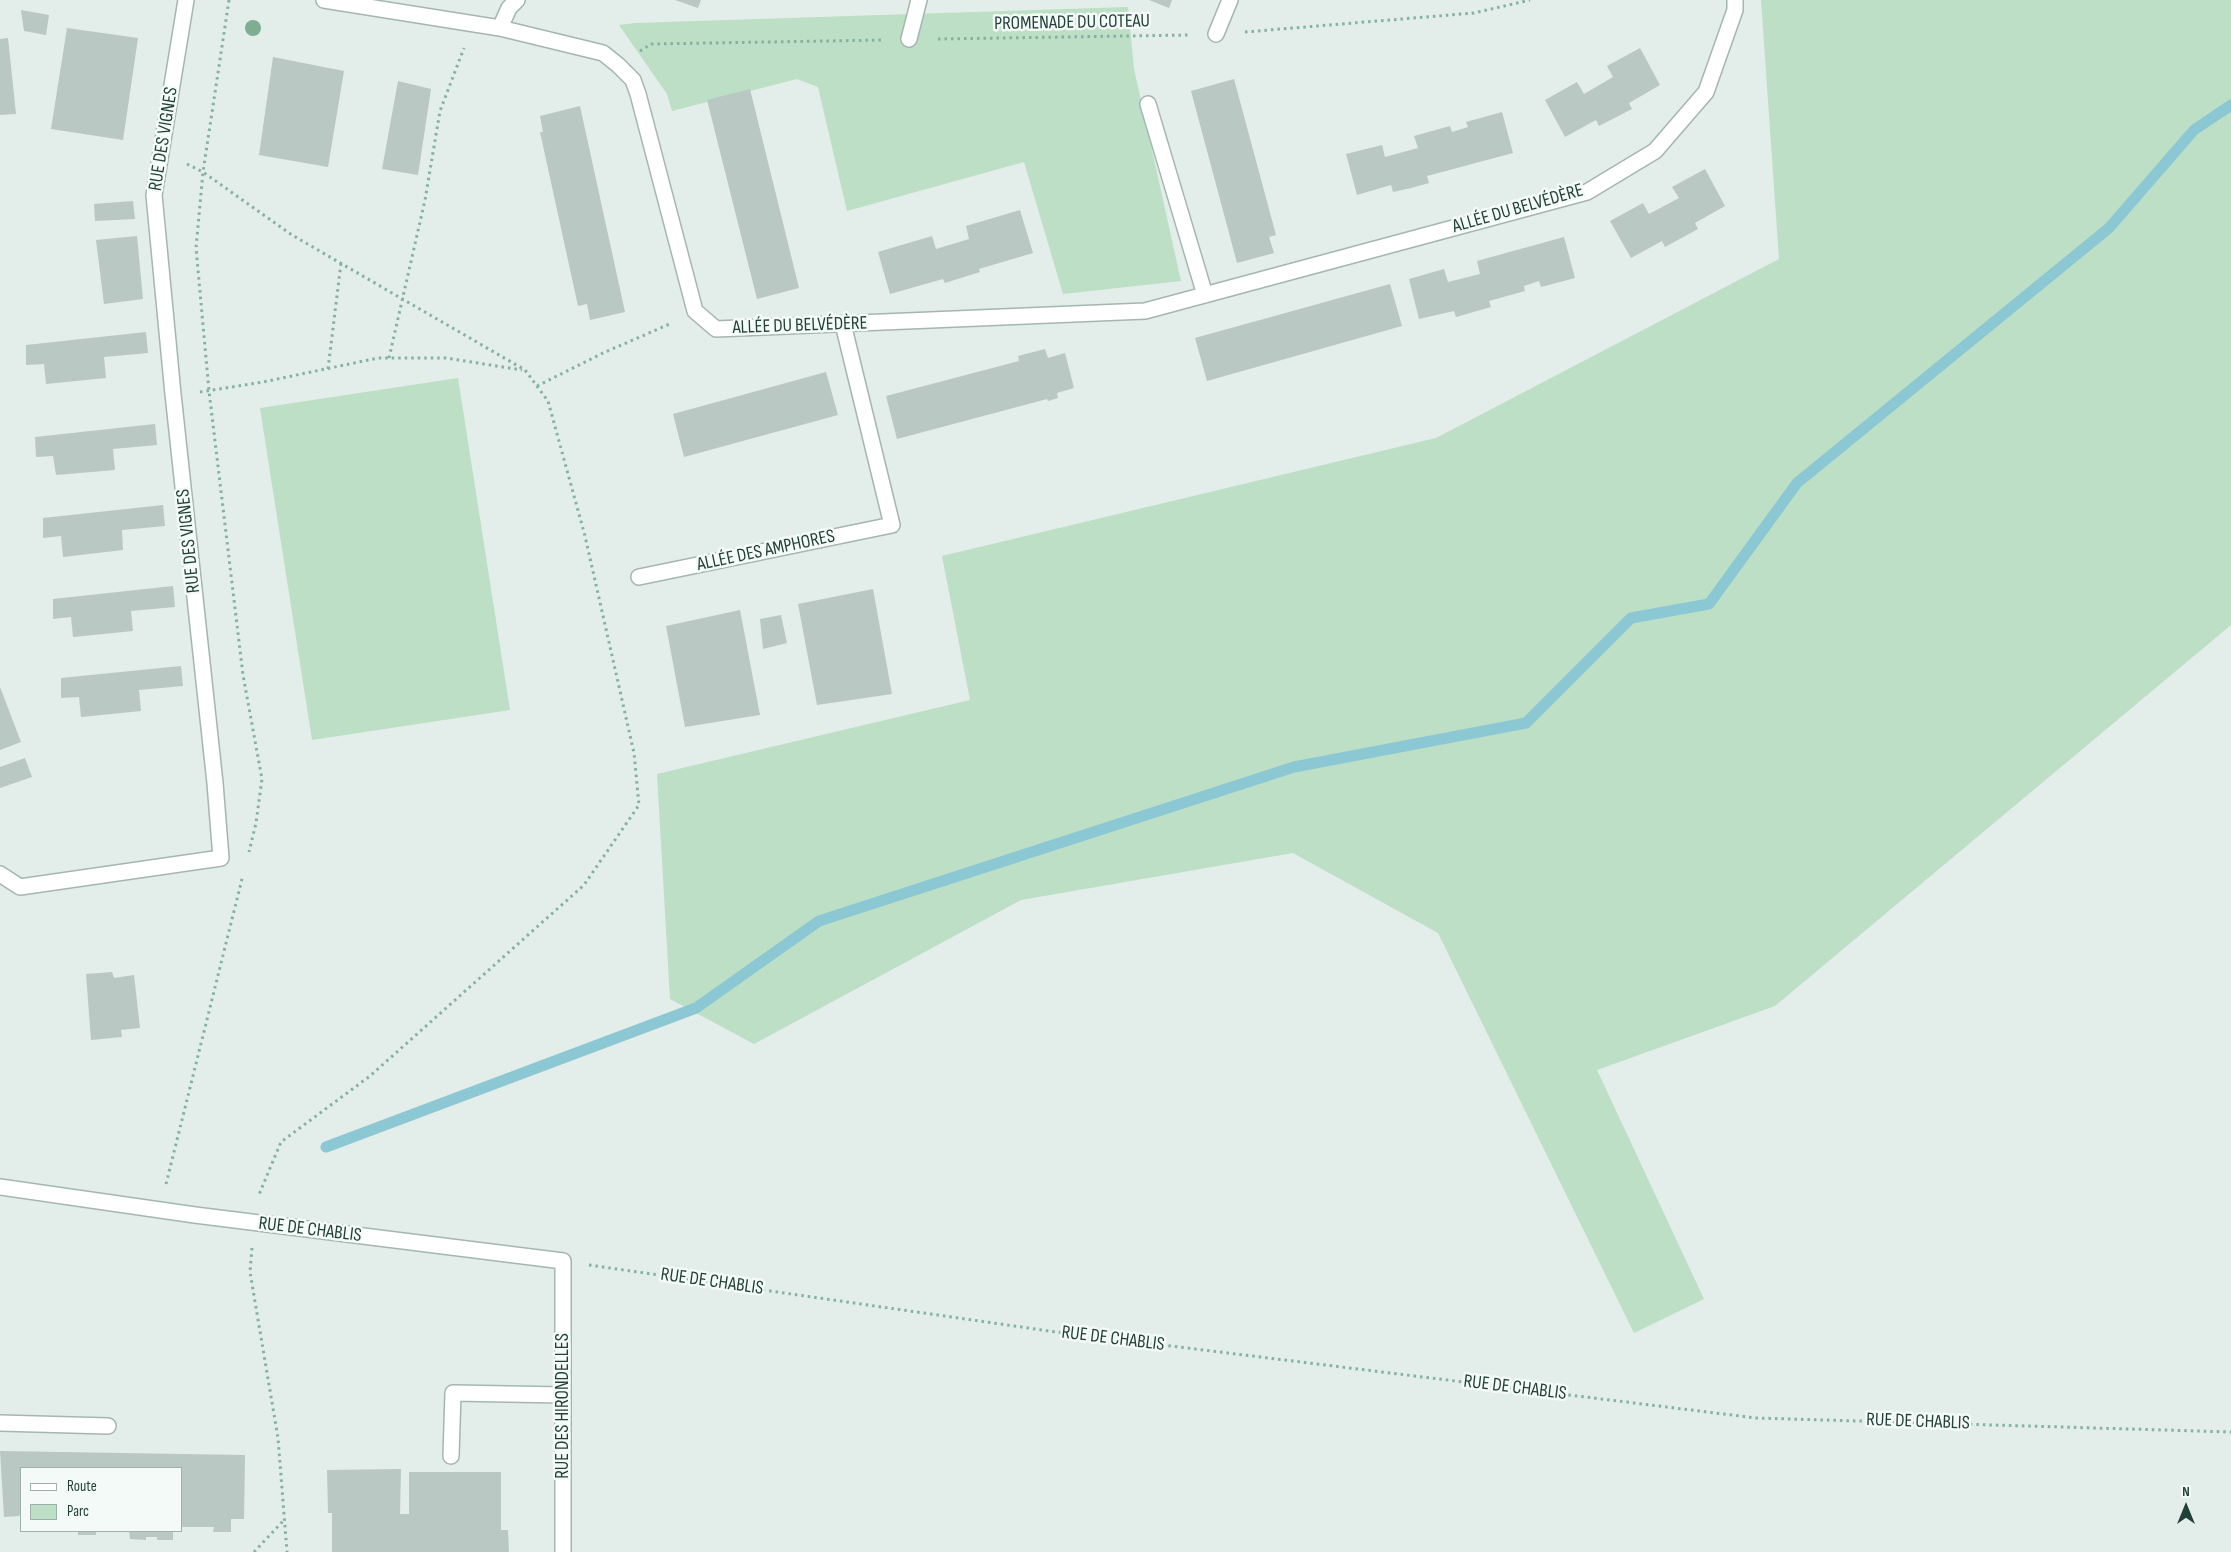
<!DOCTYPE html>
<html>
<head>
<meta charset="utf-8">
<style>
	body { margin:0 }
	#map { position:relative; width:2231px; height:1552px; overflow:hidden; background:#e3ede9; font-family:"Sofia Sans Condensed",sans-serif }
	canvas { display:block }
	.legend { position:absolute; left:20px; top:1467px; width:162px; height:65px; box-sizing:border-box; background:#f4faf7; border:1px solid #a0b0ab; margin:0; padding:6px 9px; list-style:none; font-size:15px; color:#224038 }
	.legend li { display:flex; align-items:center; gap:10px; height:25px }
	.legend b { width:25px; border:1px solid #a0b0ab }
	.north { position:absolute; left:2161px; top:1482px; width:50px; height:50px; -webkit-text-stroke:4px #f4faf7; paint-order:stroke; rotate:0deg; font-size:14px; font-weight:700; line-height:20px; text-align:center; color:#224038 }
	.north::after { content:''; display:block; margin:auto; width:18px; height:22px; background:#224038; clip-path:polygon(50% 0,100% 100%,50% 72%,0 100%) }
</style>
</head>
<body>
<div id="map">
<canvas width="2231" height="1552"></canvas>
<ul class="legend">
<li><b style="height:6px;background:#fff"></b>Route</li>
<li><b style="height:14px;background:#bcdfc6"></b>Parc</li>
</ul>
<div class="north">N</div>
</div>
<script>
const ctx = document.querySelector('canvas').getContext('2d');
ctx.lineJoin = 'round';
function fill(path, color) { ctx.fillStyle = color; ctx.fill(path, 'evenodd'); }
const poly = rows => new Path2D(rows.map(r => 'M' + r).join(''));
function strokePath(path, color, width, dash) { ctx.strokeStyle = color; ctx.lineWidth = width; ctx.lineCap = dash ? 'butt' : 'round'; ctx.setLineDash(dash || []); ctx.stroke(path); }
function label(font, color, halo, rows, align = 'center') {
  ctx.font = font + ' "Sofia Sans Condensed",sans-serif'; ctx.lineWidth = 5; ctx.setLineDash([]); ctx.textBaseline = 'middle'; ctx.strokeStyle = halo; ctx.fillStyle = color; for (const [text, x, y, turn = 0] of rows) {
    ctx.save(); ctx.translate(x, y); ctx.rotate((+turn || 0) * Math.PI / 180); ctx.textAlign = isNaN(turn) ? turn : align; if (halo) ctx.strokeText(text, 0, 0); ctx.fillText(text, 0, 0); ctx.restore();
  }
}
const green = poly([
	[1761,0,2231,0,2231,625,1775,1006,1597,1070,1704,1299,1634,1333,1438,933,1293,853,1021,900,754,1044,670,999,657,774,970,700,942,556,1436,438,1779,259],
	[1128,7,1134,69,1181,281,1063,294,1024,162,847,211,818,87,797,79,672,111,667,94,619,25,635,23],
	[458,378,510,710,312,740,260,408]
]);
const stream = poly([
	[326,1147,696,1008,819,921,1294,767,1526,723,1631,618,1709,604,1797,483,2109,228,2194,130,2231,105]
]);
const building = poly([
	[675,0,701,0,698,8],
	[1149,0,1172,0,1169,8],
	[21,10,49,15,46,35,24,31],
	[67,28,138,38,123,140,51,129],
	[8,38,16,114,0,115,0,39],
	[1640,48,1660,85,1629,103,1632,109,1599,126,1596,120,1565,137,1545,100,1577,82,1584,94,1613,77,1607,66],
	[273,57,344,71,328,167,259,155],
	[1234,79,1276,235,1269,237,1274,253,1237,263,1191,91],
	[398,81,431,89,418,175,382,169],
	[750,89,799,288,757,299,707,100],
	[580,106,625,312,590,320,587,304,578,306,540,132,543,132,540,116],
	[1502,112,1513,153,1427,176,1429,183,1411,188,1393,192,1391,185,1357,195,1346,154,1382,145,1385,157,1418,148,1414,136,1450,126,1452,132,1468,127,1466,122],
	[1705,169,1725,206,1695,223,1698,229,1665,247,1662,241,1631,258,1610,221,1643,203,1649,214,1679,198,1672,187],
	[133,201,135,219,95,221,94,204],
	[1020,210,1033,253,979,269,980,272,945,283,943,279,890,294,878,252,932,236,936,249,969,239,966,226],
	[137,236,143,299,104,304,96,240],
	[1564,237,1575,278,1541,287,1539,281,1524,286,1525,291,1489,301,1491,307,1456,317,1454,311,1419,319,1409,279,1444,269,1448,282,1480,274,1477,261],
	[1390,284,1402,326,1207,381,1195,338],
	[146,332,148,353,104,357,106,378,46,384,44,364,26,365,26,345],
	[1045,349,1048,358,1065,353,1074,388,1057,393,1058,398,1048,401,1047,399,897,439,886,396,1019,361,1018,356],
	[826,372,838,415,684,457,673,414],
	[155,424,157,445,113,449,115,470,56,475,53,456,36,457,35,437],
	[163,505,165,526,122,530,123,550,63,557,61,536,43,538,43,518],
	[173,586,175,607,131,611,133,631,73,637,71,617,53,619,53,599],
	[873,589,892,694,817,705,798,604],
	[740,610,760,715,685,727,666,626],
	[781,615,787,643,763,649,760,619],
	[181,666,183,686,139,690,141,711,81,717,79,697,61,698,61,678],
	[0,687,21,742,0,750],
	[25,758,32,777,0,788,0,767],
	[112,972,114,978,134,975,140,1028,121,1030,122,1037,91,1040,86,974],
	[0,1451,245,1455,244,1519,231,1519,231,1532,213,1532,214,1527,181,1527,181,1468,21,1468,21,1512,19,1516,4,1517],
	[401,1469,400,1514,409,1514,409,1472,501,1472,501,1530,508,1530,509,1552,332,1552,332,1513,328,1513,327,1470],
	[78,1531,96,1531,96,1535,78,1535],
	[129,1531,173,1531,173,1540,157,1540,157,1537,146,1537,146,1540,130,1539]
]);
const path = poly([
	[229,0,203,172,196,248,209,391,243,675,262,779,256,823,249,852],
	[1245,32,1474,13,1530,0],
	[938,39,1189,35],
	[640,51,651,44,884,40],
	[187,164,203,172,292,235,525,370,548,401,585,536,634,753,639,805,584,885,370,1076,281,1142,258,1197],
	[389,358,425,200,440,111,464,48],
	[328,369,341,263],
	[537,386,603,353,672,323],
	[200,392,263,382,378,358,446,358,522,370],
	[166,1184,243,875],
	[252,1248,250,1272,278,1438,287,1552],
	[589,1265,1049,1331,1756,1418,2231,1432],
	[254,1552,284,1520]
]);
const minor = poly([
	[324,0,500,28,603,53,618,65,633,80,638,94,695,311,716,329,1145,311,1587,192,1655,151,1706,92,1735,10,1735,0],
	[500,28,509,8,517,0],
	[1216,34,1230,0],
	[909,39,919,0],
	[1148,104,1205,295],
	[639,577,892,525,843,324],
	[0,874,20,887,221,858,215,783,173,394,154,195,186,0],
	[0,1187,195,1215,563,1261,563,1552],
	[0,1423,108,1426],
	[451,1456,453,1393,563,1395]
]);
const trees = [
	[253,28]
];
const streetNames = [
	["PROMENADE DU COTEAU",1072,23,-1],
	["RUE DES VIGNES",164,139,-81],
	["ALLÉE DU BELVÉDÈRE",1518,209,-16],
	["ALLÉE DU BELVÉDÈRE",800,326,-2],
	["RUE DES VIGNES",189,541,-96],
	["ALLÉE DES AMPHORES",766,551,-12],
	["RUE DE CHABLIS",310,1230,7],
	["RUE DE CHABLIS",712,1282,8],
	["RUE DE CHABLIS",1113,1339,7],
	["RUE DE CHABLIS",1515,1388,7],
	["RUE DES HIRONDELLES",563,1406,-90],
	["RUE DE CHABLIS",1918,1422,2]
];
fill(green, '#bcdfc6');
strokePath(stream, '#8bc8d3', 11);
fill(building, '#b9c8c2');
strokePath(minor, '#a5b6b0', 18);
strokePath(path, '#83b2a3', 3, [2.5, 4]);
strokePath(minor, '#fff', 15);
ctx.fillStyle = '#7ead91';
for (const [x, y] of trees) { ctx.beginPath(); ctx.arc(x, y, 8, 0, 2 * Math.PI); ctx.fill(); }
label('19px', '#224038', '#f4faf7', streetNames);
</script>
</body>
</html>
